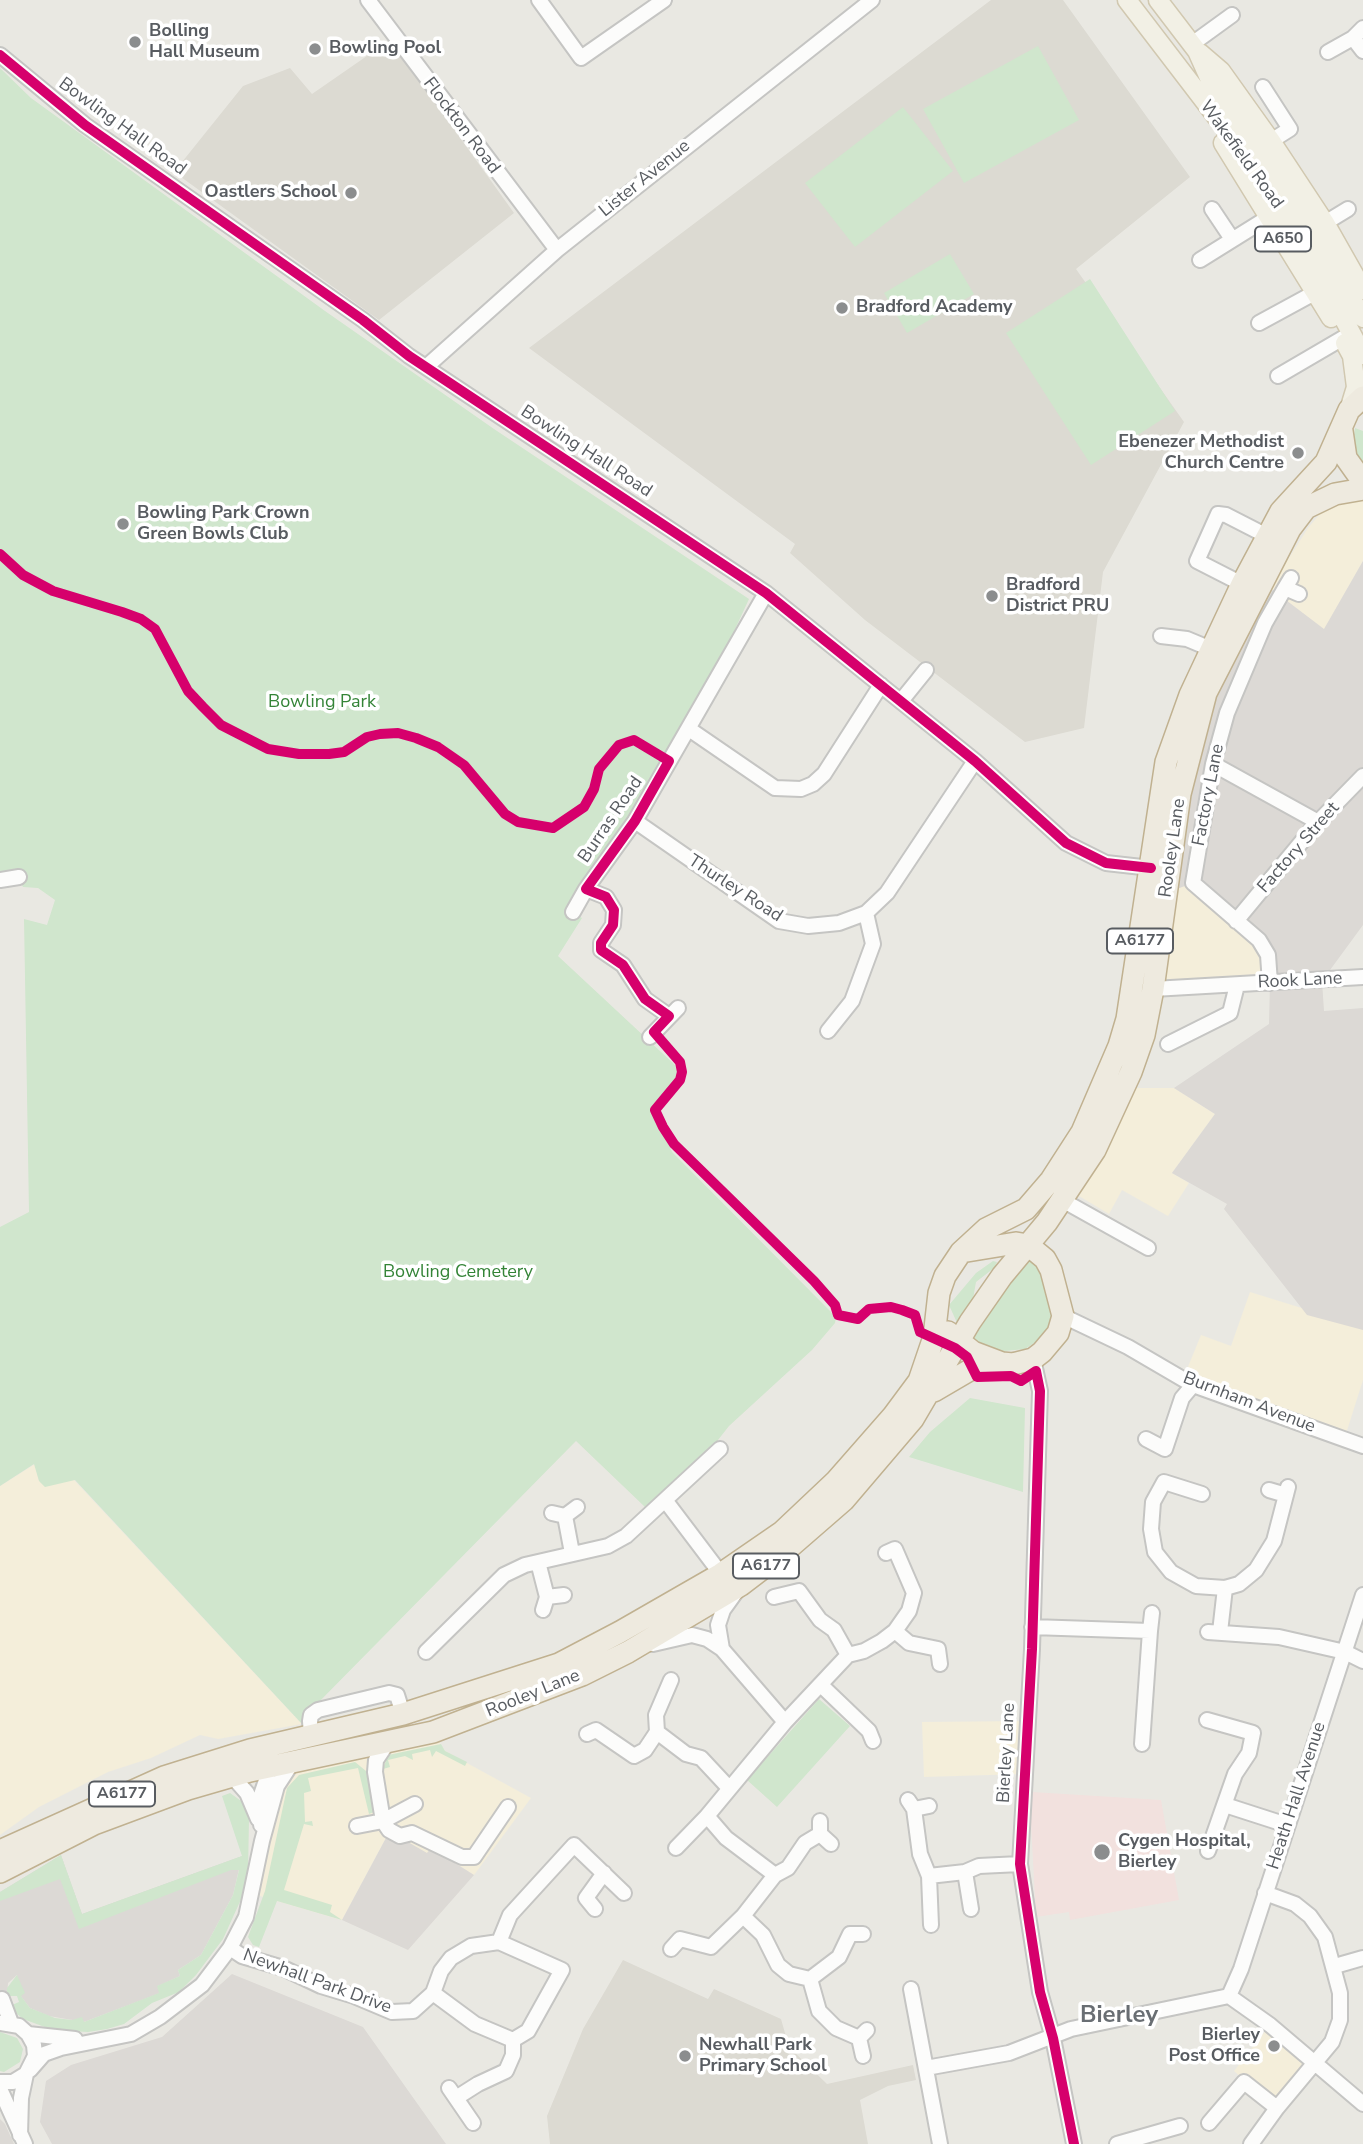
<!DOCTYPE html>
<html>
<head>
<meta charset="utf-8">
<style>
	body { margin:0 }
	canvas { display:block; background:#e9e8e2 }
</style>
</head>
<body>
<canvas width="1363" height="2144"></canvas>
<script>
const ctx = document.querySelector('canvas').getContext('2d');
ctx.lineJoin = 'round';
function fill(path, color) { ctx.fillStyle = color; ctx.fill(path, 'evenodd'); }
const poly = rows => new Path2D(rows.map(r => 'M' + r).join(''));
function strokePath(path, color, width, dash) { ctx.strokeStyle = color; ctx.lineWidth = width; ctx.lineCap = dash ? 'butt' : 'round'; ctx.setLineDash(dash || []); ctx.stroke(path); }
function label(font, color, halo, rows, align = 'center') {
  ctx.font = font + ' "Nunito Sans",sans-serif'; ctx.lineWidth = 7; ctx.setLineDash([]); ctx.textBaseline = 'middle'; ctx.strokeStyle = halo; ctx.fillStyle = color; for (const [text, x, y, turn = 0] of rows) {
    ctx.save(); ctx.translate(x, y); ctx.rotate((+turn || 0) * Math.PI / 180); ctx.textAlign = isNaN(turn) ? turn : align; if (halo) ctx.strokeText(text, 0, 0); ctx.fillText(text, 0, 0); ctx.restore();
  }
}
const commercial = poly([
	[1363,485,1363,561,1324,630,1270,588,1308,528,1324,509],
	[1193,883,1259,940,1270,983,1153,989,1171,891],
	[1124,1088,1174,1088,1215,1114,1172,1173,1189,1183,1168,1216,1122,1190,1109,1214,1069,1190],
	[1250,1292,1363,1327,1363,1380,1344,1440,1183,1379,1201,1335,1231,1346],
	[35,1464,39,1481,74,1480,302,1724,218,1739,200,1735,151,1758,108,1772,39,1807,0,1835,0,1486],
	[1026,1721,1023,1774,924,1777,922,1722],
	[433,1732,445,1751,531,1798,474,1875,431,1848,427,1854,401,1838,386,1838,342,1920,253,1894,262,1841,292,1763],
	[1270,2025,1316,2064,1277,2108,1234,2071]
]);
const industrial = poly([
	[1363,561,1363,925,1322,981,1324,1011,1363,1008,1363,1330,1307,1315,1224,1209,1227,1204,1172,1173,1215,1114,1174,1088,1269,1024,1270,983,1268,956,1193,883,1171,891,1206,710,1270,588,1324,629],
	[386,1838,401,1838,427,1853,431,1848,474,1875,408,1950,342,1920],
	[61,1855,82,1914,242,1856,233,1895,201,1955,178,1970,180,1976,158,1986,160,1993,84,2022,49,2016,30,2008,20,1995,17,1975,8,1983,7,1996,0,1996,0,1892],
	[232,1974,363,2027,446,2144,52,2144,40,2122,46,2081,71,2065,162,2037],
	[0,2119,5,2124,14,2144,0,2144]
]);
const education = poly([
	[991,0,1063,0,1190,177,1076,269,1184,422,1103,572,1084,728,1025,742,865,620,790,553,795,544,529,348],
	[390,40,514,213,379,320,174,172,243,86,290,68,312,94],
	[623,1960,708,1999,714,1989,781,2019,789,2047,827,2084,913,2065,916,2080,888,2086,860,2100,868,2144,550,2144,547,2116,583,2029]
]);
const medical = poly([
	[1032,1792,1161,1800,1179,1900,1070,1920,1069,1912,1036,1917,1030,1804]
]);
const green = poly([
	[1038,46,1079,120,964,183,923,109],
	[0,68,31,98,325,311,494,429,749,599,689,729,571,912,582,918,558,956,675,1065,678,1075,652,1107,672,1152,836,1317,835,1323,812,1350,729,1426,718,1440,717,1448,645,1507,576,1441,314,1707,302,1724,75,1480,45,1487,39,1481,34,1464,0,1486,0,1227,29,1212,24,919,47,925,55,900,38,888,23,887,18,877,0,880],
	[903,107,953,171,855,247,805,183],
	[950,254,974,294,907,333,884,293],
	[1090,279,1175,411,1091,465,1006,333],
	[1355,428,1363,431,1363,468,1353,442],
	[1031,1257,1043,1274,1053,1309,1051,1323,1043,1337,1025,1349,1005,1351,989,1349,973,1340,998,1299],
	[993,1261,997,1262,994,1268,976,1282,973,1299,958,1325,949,1305,976,1273],
	[970,1398,1025,1408,1023,1492,909,1457,930,1432],
	[819,1699,850,1726,777,1807,747,1780],
	[441,1744,445,1751,467,1762,465,1766,436,1751,432,1757,430,1750,412,1754,413,1760,405,1756,388,1760,390,1767,383,1769,388,1755],
	[355,1762,366,1771,374,1812,369,1814,358,1768,308,1778,311,1791,304,1793,305,1822,312,1821,313,1826,304,1824,284,1890,332,1905,330,1912,342,1920,277,1901,259,1947,253,1945,248,1937,265,1891,287,1788,299,1775],
	[230,1793,244,1803,249,1818,248,1874,243,1895,223,1939,196,1975,179,1992,152,2003,124,2024,107,2029,88,2032,53,2030,23,2019,16,2013,12,2005,19,2002,17,1996,7,1996,7,1988,17,1975,25,1993,21,1996,30,2008,55,2018,72,2020,82,2017,84,2022,159,1993,157,1986,180,1976,178,1970,201,1955,233,1895,239,1870,231,1870,79,1929,60,1879,0,1901,0,1892,61,1855,82,1914,242,1856,222,1796],
	[0,2032,17,2038,23,2049,20,2062,4,2072,0,2071]
]);
const minor = poly([
	[368,0,557,250],
	[539,0,581,58,664,0],
	[1363,28,1353,38,1363,51],
	[1192,44,1232,15],
	[1328,52,1353,38],
	[0,55,85,125,363,320,409,356,766,593,975,761,1066,843,1106,863,1151,868],
	[1263,87,1290,129,1271,141],
	[1212,209,1232,239],
	[1325,223,1348,209],
	[1200,260,1269,217],
	[1259,323,1316,292],
	[426,367,557,250,872,0],
	[1278,376,1343,338],
	[1291,578,1285,588,1299,594],
	[1242,584,1197,561,1218,514,1226,515,1267,536],
	[1161,636,1187,639,1211,649],
	[901,701,926,670],
	[689,729,775,788,801,789,813,784,824,774,881,685],
	[1213,764,1318,822],
	[635,821,779,921,808,926,839,923,866,913,887,893,975,761],
	[0,880,19,877],
	[586,889,606,897,614,910,613,925,601,943,601,950,623,965,645,999,669,1016],
	[573,912,586,889,635,821,766,593],
	[1236,921,1318,822,1363,776],
	[1270,983,1268,955,1259,940,1193,883,1213,764,1227,713,1265,623,1285,588],
	[1153,989,1363,977],
	[828,1031,852,1001,873,944,866,913],
	[650,1037,678,1008],
	[1168,1044,1230,1013,1237,985],
	[1062,1200,1148,1248],
	[1063,1316,1128,1347,1193,1385,1363,1446],
	[1033,1359,1040,1391,1032,1649,1020,1864,1040,1992,1053,2038,1074,2144],
	[1146,1439,1165,1449,1182,1398,1193,1385],
	[1269,1490,1286,1495],
	[1202,1494,1164,1482,1153,1502,1151,1529,1155,1552,1171,1572,1196,1586,1225,1588,1239,1584,1256,1570,1274,1541,1288,1487],
	[665,1500,721,1574],
	[552,1513,565,1516,577,1507],
	[565,1516,572,1553],
	[538,1562,547,1597],
	[774,1597,799,1591,820,1620,834,1630,848,1655],
	[543,1610,547,1597,564,1595],
	[1032,1627,1150,1631,1152,1613],
	[895,1631,909,1643,938,1649,940,1664],
	[1208,1632,1279,1637,1345,1652,1363,1661],
	[1220,1632,1225,1588],
	[653,1644,692,1635,707,1639,722,1649,785,1722,707,1816,726,1838,775,1875,743,1916,763,1935,778,1965,789,1974,810,1979,819,2011,836,2028,859,2038,867,2030],
	[722,1649,718,1625,723,1610,736,1592],
	[426,1652,504,1575,525,1565,608,1546,626,1536,720,1449],
	[822,1686,869,1731,873,1741],
	[1207,1720,1253,1733,1249,1753,1235,1774,1208,1851],
	[785,1722,848,1655,864,1651,882,1641,895,1631,909,1611,914,1593,895,1549,886,1553],
	[657,1732,656,1715,671,1680],
	[587,1734,596,1730,634,1756,645,1750,657,1732,686,1754,701,1758,729,1788],
	[311,1736,310,1721,311,1715,318,1710,389,1693,397,1695,403,1714],
	[388,1742,376,1760,375,1772,383,1821,389,1830,400,1836,412,1833,462,1857,474,1857,508,1807],
	[1142,1744,1150,1631],
	[232,1776,247,1793,258,1819],
	[908,1800,914,1809,920,1854,929,1876,965,1872,979,1866,1020,1864],
	[1225,1805,1287,1825],
	[914,1809,929,1806],
	[261,1825,261,1795,273,1760],
	[357,1826,383,1821,415,1804],
	[820,1834,831,1844],
	[676,1848,707,1816],
	[965,1872,971,1909],
	[775,1875,788,1868,805,1843,820,1834,820,1821],
	[929,1876,931,1925],
	[595,1909,586,1898,604,1873],
	[499,1942,510,1915,574,1845,624,1893],
	[499,1942,562,1970,528,2031,513,2040],
	[230,1948,242,1956,283,1968,321,1986,354,1996,392,2012,413,2011,433,1993,441,1971,451,1958,471,1946,499,1942],
	[671,1949,680,1939,711,1947,743,1916],
	[1335,1966,1363,1958],
	[810,1979,839,1957,850,1934,863,1934],
	[911,1989,940,2144],
	[433,1993,475,2024,513,2040],
	[1229,1996,1241,1969,1363,1595],
	[2,1999,11,2023],
	[0,2023,19,2026,28,2034,34,2045,35,2056,26,2074,13,2082,0,2082],
	[28,2034,75,2039],
	[859,2038,863,2056],
	[926,2068,1009,2053,1071,2029,1229,1996,1270,2025,1363,2104],
	[30,2070,44,2054,61,2048,131,2034,160,2017,202,1985,230,1948,246,1917,262,1841,277,1786,292,1763],
	[449,2088,473,2123],
	[0,2089,25,2144],
	[456,2098,478,2084,506,2071,513,2055,513,2040],
	[1209,2123,1244,2082,1277,2108],
	[20,2135,21,2098,26,2074],
	[1117,2144,1180,2126],
	[1251,2144,1277,2108,1332,2042,1340,2020,1340,1993,1325,1937,1310,1916,1295,1904,1265,1893]
]);
const major = poly([
	[1127,0,1261,175,1308,252,1363,355],
	[1158,0,1197,51,1210,80,1293,201,1363,318],
	[1200,53,1221,71,1271,141,1325,223,1363,290],
	[1223,143,1331,318],
	[1345,343,1352,356,1356,387,1349,410]
]);
const highway = poly([
	[1342,431,1346,458,1363,482],
	[948,1332,973,1352,1002,1363,1013,1364,1033,1359,1042,1352,1058,1333,1063,1316,1051,1270,1045,1259,1028,1245,1016,1243,961,1252],
	[934,1391,975,1367,1000,1364],
	[0,1851,164,1777,250,1750,403,1714,559,1664,620,1632,721,1574,782,1532,836,1481,893,1416,919,1381,934,1337,939,1293,945,1276,961,1252,986,1229,1026,1209,1051,1180,1082,1132,1119,1046,1127,1019,1166,762,1190,695,1242,584,1281,511,1326,462,1349,410,1363,397],
	[0,1872,94,1824,188,1789,250,1771,433,1732,582,1675,628,1652,741,1585,783,1553,844,1500,913,1419,970,1322,1002,1276,1047,1222,1095,1150,1131,1072,1144,1035,1153,989,1180,794,1206,693,1290,529,1306,508,1335,494,1363,489]
]);
const cycleway = poly([
	[0,55,85,125,363,320,409,356,766,593,975,761,1066,843,1106,863,1151,868],
	[0,554,23,575,53,591,122,612,141,619,155,629,188,691,203,707,221,725,268,749,299,754,329,754,344,752,367,737,380,734,398,733,416,738,438,747,464,765,505,814,518,822,553,828,584,807,594,789,599,769,619,745,634,740,669,761,635,821,586,889,606,897,614,910,613,925,601,943,601,950,623,965,645,999,669,1016,654,1032,680,1062,682,1072,680,1080,655,1110,663,1127,674,1144,814,1281,835,1305,838,1315,858,1319,869,1309,891,1307,902,1310,915,1315,920,1332,955,1348,967,1357,977,1377,1011,1376,1021,1381,1036,1371,1040,1391,1032,1649,1020,1864,1040,1992,1053,2038,1074,2144]
]);
const markers = [
	[135,42,7,"#8b8d8e"],
	[315,49,7,"#8b8d8e"],
	[351,193,7,"#8b8d8e"],
	[842,308,7,"#8b8d8e"],
	[1298,453,7,"#8b8d8e"],
	[123,524,7,"#8b8d8e"],
	[992,596,7,"#8b8d8e"],
	[1102,1852,9,"#8b8d8e"],
	[1274,2046,7,"#8b8d8e"],
	[685,2056,7,"#8b8d8e"]
];
const shields = [
	[1283,239,56],
	[1140,941,66],
	[766,1566,66],
	[122,1794,66]
];
const shieldNames = [
	["A650",1283,239],
	["A6177",1140,941],
	["A6177",766,1566],
	["A6177",122,1794]
];
const poiNames = [
	["Bolling",149,32],
	["Hall Museum",149,53],
	["Bowling Pool",329,49],
	["Oastlers School",337,193,"right"],
	["Bradford Academy",856,308],
	["Ebenezer Methodist",1284,443,"right"],
	["Church Centre",1284,464,"right"],
	["Bowling Park Crown",137,514],
	["Green Bowls Club",137,535],
	["Bradford",1006,586],
	["District PRU",1006,607],
	["Cygen Hospital,",1118,1842],
	["Bierley",1118,1863],
	["Bierley",1260,2036,"right"],
	["Post Office",1260,2057,"right"],
	["Newhall Park",699,2046],
	["Primary School",699,2067]
];
const streetNames = [
	["Flockton Road",461,126,53],
	["Bowling Hall Road",122,127,36],
	["Wakefield Road",1241,155,54],
	["Lister Avenue",645,179,-39],
	["Bowling Hall Road",586,452,33],
	["Factory Lane",1209,795,-79],
	["Burras Road",611,820,-56],
	["Rooley Lane",1173,848,-82],
	["Factory Street",1299,848,-49],
	["Thurley Road",735,889,33],
	["Rook Lane",1300,981,-3],
	["Burnham Avenue",1249,1403,21],
	["Rooley Lane",533,1694,-22],
	["Bierley Lane",1007,1753,-87],
	["Heath Hall Avenue",1297,1796,-72],
	["Newhall Park Drive",317,1982,20]
];
const parkNames = [
	["Bowling Park",322,703],
	["Bowling Cemetery",458,1273]
];
const districtNames = [
	["Bierley",1119,2016]
];
fill(commercial, '#f4eeda');
fill(industrial, '#dcd9d5');
fill(education, '#dcdad2');
fill(medical, '#f2e1de');
fill(green, '#d0e6cd');
strokePath(minor, '#c5c5c3', 18);
strokePath(major, '#d1c8b0', 21);
strokePath(highway, '#c0b190', 24);
strokePath(minor, '#fcfcfb', 14);
strokePath(major, '#f2f0e5', 18);
strokePath(highway, '#eeeadf', 21);
strokePath(cycleway, '#d6006c', 10);
for (const [x, y, r, color] of markers) { const dot = new Path2D(); dot.arc(x, y, r, 0, 2 * Math.PI); ctx.fillStyle = color; ctx.fill(dot); strokePath(dot, '#fff', 2.5); }
for (const [x, y, w] of shields) { const box = new Path2D(); box.roundRect(x - w / 2, y - 12.5, w, 25, 5); ctx.fillStyle = '#fff'; ctx.fill(box); strokePath(box, '#585c61', 2); }
label('bold 16px', '#585c61', null, shieldNames);
label('bold 18px', '#585c61', '#fff', poiNames, 'left');
label('18px', '#585c61', '#fff', streetNames);
label('18px', '#348437', '#fff', parkNames);
label('bold 24px', '#696e73', '#fff', districtNames);
</script>
</body>
</html>
